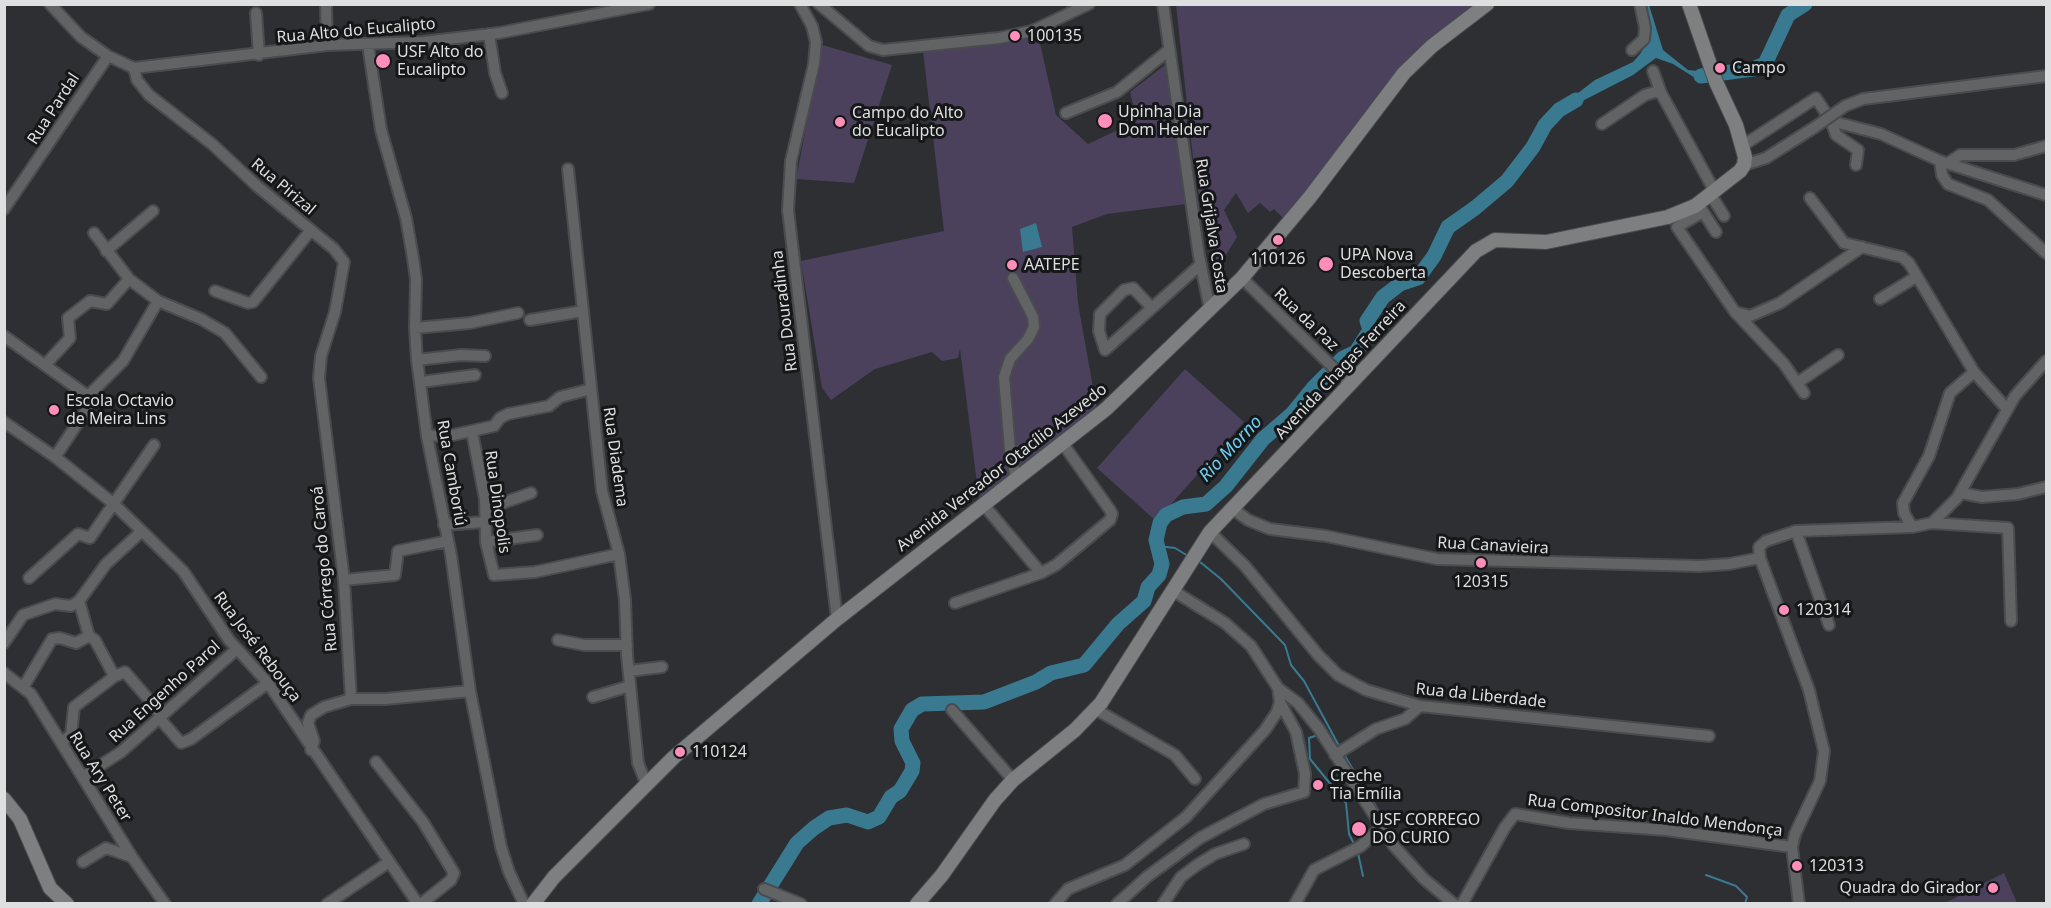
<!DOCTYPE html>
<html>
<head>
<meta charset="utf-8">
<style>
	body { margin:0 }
	#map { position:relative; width:2051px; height:908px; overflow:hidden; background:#2d2f32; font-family:"Noto Sans",sans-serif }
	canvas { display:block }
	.frame { position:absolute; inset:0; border:6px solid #dedfe1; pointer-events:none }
</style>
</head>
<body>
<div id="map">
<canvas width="2051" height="908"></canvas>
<div class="frame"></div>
</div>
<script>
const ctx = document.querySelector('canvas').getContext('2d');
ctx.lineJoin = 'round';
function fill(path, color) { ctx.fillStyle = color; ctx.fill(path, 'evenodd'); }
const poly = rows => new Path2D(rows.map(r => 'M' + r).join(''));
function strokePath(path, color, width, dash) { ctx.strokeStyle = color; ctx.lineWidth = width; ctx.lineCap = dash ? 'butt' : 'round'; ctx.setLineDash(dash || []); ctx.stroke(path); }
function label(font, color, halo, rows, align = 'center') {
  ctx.font = font + ' "Noto Sans",sans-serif'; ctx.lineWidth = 6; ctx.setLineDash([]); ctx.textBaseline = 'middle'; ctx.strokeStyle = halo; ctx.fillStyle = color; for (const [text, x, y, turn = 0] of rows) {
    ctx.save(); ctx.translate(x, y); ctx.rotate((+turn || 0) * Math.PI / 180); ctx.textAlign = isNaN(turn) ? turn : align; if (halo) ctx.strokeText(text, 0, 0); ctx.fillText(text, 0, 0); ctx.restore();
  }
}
const green = poly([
	[1176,5,1477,5,1410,59,1285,220,1274,209,1270,212,1260,203,1248,213,1236,193,1224,210,1237,237,1216,271,1195,176],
	[1038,34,1056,115,1088,144,1137,121,1130,92,1165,65,1186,204,1107,214,1072,227,1078,303,1097,410,1077,428,1041,451,979,499,960,349,958,358,942,361,932,352,875,369,831,400,822,388,801,261,944,231,923,51],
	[822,45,892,65,854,183,796,179],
	[1185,369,1244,422,1156,521,1097,468],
	[2004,873,2017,903,1945,903]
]);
const water = poly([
	[1643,5,1649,5,1663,50,1688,70,1708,72,1710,81,1700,81,1673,64,1656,58,1633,75,1561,112,1557,109,1595,80,1633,62,1640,54,1647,43],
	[1036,223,1042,247,1023,252,1020,229]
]);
const stream = poly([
	[1158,546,1175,548,1188,556],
	[1200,562,1221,579,1285,645,1291,665,1304,681,1338,744],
	[1315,736,1309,738,1310,759,1346,803,1349,834,1353,842],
	[1345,756,1355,773],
	[1361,781,1394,837],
	[1358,853,1363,876],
	[1706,875,1736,886,1747,897,1745,904]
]);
const river = poly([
	[1701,76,1753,69,1765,64,1788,15,1805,4],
	[759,904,797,843,814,828,829,818,847,815,868,822,879,817,891,797,900,791,912,771,913,763,902,741,901,729,912,710,922,704,984,702,1036,682,1051,673,1084,665,1118,624,1144,601,1148,587,1159,575,1162,564,1156,540,1160,523,1166,515,1183,507,1206,504,1226,486,1263,439,1292,414,1314,387,1343,358,1356,352,1370,330,1367,321,1383,297,1400,284,1418,278,1434,256,1448,227,1475,208,1507,181,1533,147,1545,125,1559,110,1576,100]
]);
const street = poly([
	[50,4,81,37,108,56,134,68,327,45,423,42,499,33,649,4],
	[326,4,327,45],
	[800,4,812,26,816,42,814,64,791,161,788,210,837,619],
	[819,4,869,46,883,50,999,38,1032,31,1089,4],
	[1163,4,1199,256,1210,310],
	[256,13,259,55],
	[489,34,495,73,502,93],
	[368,45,381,130,406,218,413,258,416,279,415,328,417,360,427,436,451,555,470,691,501,847,509,872,524,904],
	[1632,50,1644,39,1645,28,1640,4],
	[134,68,137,80,149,95,212,144,257,186,334,249,344,262,335,312,321,356,319,378,344,580,351,699,324,707,311,715,308,723,314,741,311,750],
	[1653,71,1661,93,1715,192],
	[1863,99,2046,76],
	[1066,113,1117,92,1169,50],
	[1831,121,1881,134,1940,161,1942,175,1948,184,1988,200,2046,253],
	[1602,124,1645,95,1655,92,1661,93],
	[1742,146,1816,98,1831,121,1836,135,1858,150,1856,165],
	[1940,161,2046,195],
	[1948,163,1960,155,2014,155,2046,146],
	[1744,165,1766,158,1815,127],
	[568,169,602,491,619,554,625,600,627,655,638,763,646,783],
	[1711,195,1724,216],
	[1810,198,1844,243,1902,257,1909,263,1974,372,2007,409],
	[1700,207,1716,232],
	[4,209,108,56],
	[1703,212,1677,227,1735,312,1784,364,1804,393],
	[94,233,129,279,158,301,201,319,225,333,261,377],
	[106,251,153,211],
	[1013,278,1033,317,1034,327,1028,339,1010,359,1004,377,1010,450,1016,478],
	[1242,278,1350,384],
	[215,291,248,303,253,302,311,230],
	[1880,299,1916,277],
	[1152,308,1133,288,1124,290,1100,314,1099,331,1105,350,1200,265],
	[1735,312,1750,316,1780,303,1862,247],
	[530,320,583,311],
	[415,328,470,323,518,313],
	[4,336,88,396],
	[417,360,461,355,485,356],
	[45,365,70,338,68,318,90,301,107,304,129,279],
	[421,382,475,375],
	[1797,383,1838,355],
	[4,422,55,457,114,504,183,571,229,640,268,683,418,904],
	[472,432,485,499,486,542,494,575,535,572,619,554],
	[427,436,453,435,494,426,500,418,508,414,549,406,560,397,591,389],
	[55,457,91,403,88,396,123,361,158,301],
	[1961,493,1982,497,2018,494,2046,487],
	[983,504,1041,573],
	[486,509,531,493],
	[1233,509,1248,520,1270,529,1326,536,1437,559,1700,566,1729,564,1760,558],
	[1932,523,2008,528,2011,621],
	[444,525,484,522],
	[1912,527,1904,513,1903,503,1929,456,1950,393,1974,372],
	[1796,531,1829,625],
	[1210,532,1245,566,1319,656,1338,675,1366,690,1420,706,1709,736],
	[486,542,537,535],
	[29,578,78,534,90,538,154,445],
	[344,580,395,575,398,551,448,541],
	[1172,590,1225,623,1251,646,1278,688,1298,703,1319,729,1394,846,1424,879,1454,904],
	[79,601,89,636,95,640,112,672,115,676,125,672,158,710,160,719,181,743,191,739,268,683],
	[79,601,106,564,142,531],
	[955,603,1041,573,1056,565,1110,520,1112,514,1110,510,1061,441],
	[558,640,584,645,627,645],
	[4,643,23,615,55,604,71,606,79,601],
	[629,671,662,667],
	[4,673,31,694,132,857,165,904],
	[24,686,52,639,60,638,76,643,89,636],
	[593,697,630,686],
	[351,699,385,699,470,691],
	[1095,709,1175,755,1195,779],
	[952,710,1013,780],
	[61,742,71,735,74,707,115,676],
	[1335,755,1376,729,1405,719,1420,706],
	[376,762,423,822,454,873,451,880,421,904],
	[84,776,121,752,237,649],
	[83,862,106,848,132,857],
	[764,889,801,904],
	[327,904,389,862],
	[1055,904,1068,889,1125,865,1186,817,1265,730,1277,712,1280,702,1278,688],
	[1117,904,1148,876,1200,838,1264,804,1304,792,1305,774,1296,732,1280,702],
	[1163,904,1181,877,1197,865,1215,854,1244,844],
	[1295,904,1314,870,1361,846,1380,828],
	[1462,904,1505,827,1515,814,1569,823,1666,830,1792,847],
	[1799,904,1792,847,1795,834,1820,781,1824,751,1809,690,1760,558,1759,547,1766,541,1796,531,1912,527,1932,523,1957,498,2015,396,2046,361]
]);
const secondary = poly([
	[4,799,20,819,50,888,67,904],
	[533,904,554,877,674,757,837,619,1106,409,1242,278,1310,197,1404,73,1432,46,1487,4],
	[917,904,942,875,995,800,1013,780,1075,730,1101,703,1210,532,1476,251,1495,240,1546,242,1668,217,1695,206,1740,171,1744,165,1745,157,1736,125,1716,82,1689,4]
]);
const streetBridge = poly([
	[1815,127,1845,106,1863,99]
]);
const markers = [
	[1015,36,6,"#ff8eba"],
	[383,61,8,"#ff8eba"],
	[1720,68,6,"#ff8eba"],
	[1105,121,8,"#ff8eba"],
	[840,122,6,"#ff8eba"],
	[1278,240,6,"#ff8eba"],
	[1326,264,8,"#ff8eba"],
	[1012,265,6,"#ff8eba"],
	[54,410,6,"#ff8eba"],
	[1481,563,6,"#ff8eba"],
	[1784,610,6,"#ff8eba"],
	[680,752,6,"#ff8eba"],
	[1318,785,6,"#ff8eba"],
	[1359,829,8,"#ff8eba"],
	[1797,866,6,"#ff8eba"],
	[1993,888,6,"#ff8eba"]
];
const streetNames = [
	["Rua Alto do Eucalipto",356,31,-5],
	["Rua Pardal",54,109,-57],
	["Rua Pirizal",283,187,40],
	["Rua Grijalva Costa",1211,226,81],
	["Rua Douradinha",785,311,-97],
	["Rua da Paz",1306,320,44],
	["Avenida Chagas Ferreira",1341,370,-47],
	["Rua Diadema",615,457,82],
	["Avenida Vereador Otacílio Azevedo",1002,468,-38],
	["Rua Camboriú",451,473,80],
	["Rua Dinopolis",497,502,82],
	["Rua Canavieira",1493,546,3],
	["Rua Córrego do Caroá",325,569,-95],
	["Rua José Rebouça",257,647,53],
	["Rua Engenho Parol",165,692,-42],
	["Rua da Liberdade",1481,696,6],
	["Rua Ary Peter",100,777,58],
	["Rua Compositor Inaldo Mendonça",1655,816,7]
];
const poiNames = [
	["100135",1027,36],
	["USF Alto do",397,52],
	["Eucalipto",397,70],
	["Campo",1732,68],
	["Upinha Dia",1118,112],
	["Dom Helder",1118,130],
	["Campo do Alto",852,113],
	["do Eucalipto",852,131],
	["UPA Nova",1340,255],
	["Descoberta",1340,273],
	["110126",1278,259,"center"],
	["AATEPE",1024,265],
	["Escola Octavio",66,401],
	["de Meira Lins",66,419],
	["120315",1481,582,"center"],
	["120314",1796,610],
	["110124",692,752],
	["Creche",1330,776],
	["Tia Emília",1330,794],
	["USF CORREGO",1372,820],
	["DO CURIO",1372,838],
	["120313",1809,866],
	["Quadra do Girador",1981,888,"right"]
];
const waterNames = [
	["Rio Morno",1231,449,-47]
];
fill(green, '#4b415d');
fill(water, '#397a91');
strokePath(stream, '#397a91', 2);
strokePath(river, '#397a91', 15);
strokePath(street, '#494b4e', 14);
strokePath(secondary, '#494b4e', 16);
strokePath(street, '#616364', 10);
strokePath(secondary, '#7d7f81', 14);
strokePath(streetBridge, '#494b4e', 14, []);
strokePath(streetBridge, '#616364', 10);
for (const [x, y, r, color] of markers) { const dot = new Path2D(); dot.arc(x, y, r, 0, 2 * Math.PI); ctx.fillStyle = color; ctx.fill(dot); strokePath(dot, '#161718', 2); }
label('16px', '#dedfe1', '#161718', streetNames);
label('16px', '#dedfe1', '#161718', poiNames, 'left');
label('italic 18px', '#6ccef2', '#161718', waterNames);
</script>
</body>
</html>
